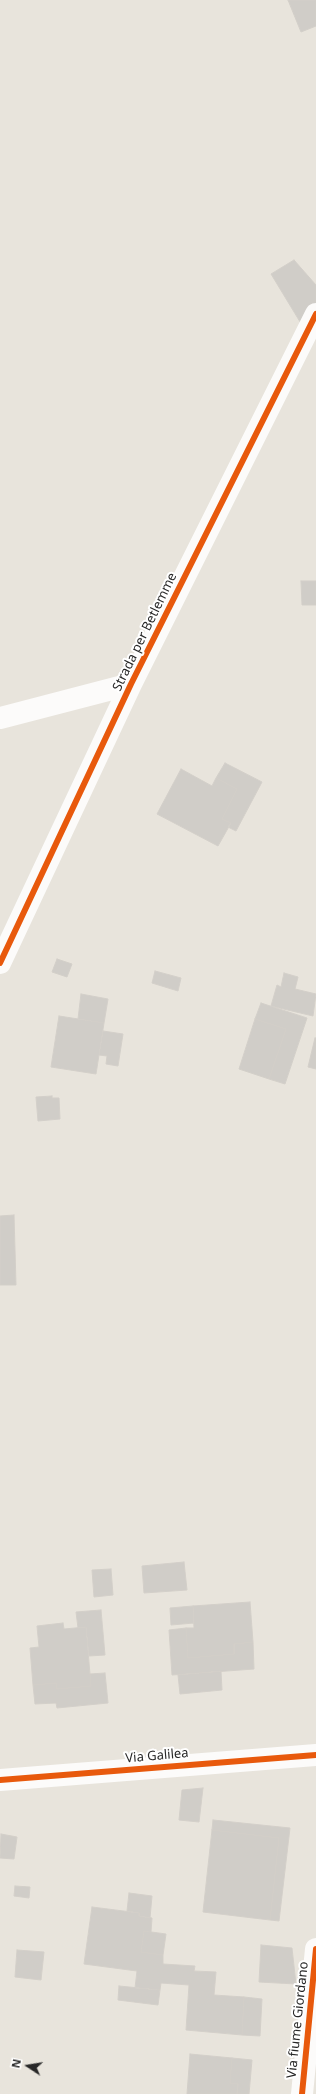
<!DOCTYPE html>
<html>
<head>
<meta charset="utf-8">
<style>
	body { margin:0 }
	#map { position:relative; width:316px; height:2094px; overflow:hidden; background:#e8e4dc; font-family:"Noto Sans",sans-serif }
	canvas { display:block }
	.north { position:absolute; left:8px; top:2046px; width:40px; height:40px; -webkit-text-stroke:3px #fff; paint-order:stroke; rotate:282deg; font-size:11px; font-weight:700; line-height:16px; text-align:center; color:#282828 }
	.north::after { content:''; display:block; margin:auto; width:14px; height:18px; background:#282828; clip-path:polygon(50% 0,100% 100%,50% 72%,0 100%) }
</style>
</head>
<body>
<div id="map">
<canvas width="316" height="2094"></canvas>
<div class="north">N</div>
</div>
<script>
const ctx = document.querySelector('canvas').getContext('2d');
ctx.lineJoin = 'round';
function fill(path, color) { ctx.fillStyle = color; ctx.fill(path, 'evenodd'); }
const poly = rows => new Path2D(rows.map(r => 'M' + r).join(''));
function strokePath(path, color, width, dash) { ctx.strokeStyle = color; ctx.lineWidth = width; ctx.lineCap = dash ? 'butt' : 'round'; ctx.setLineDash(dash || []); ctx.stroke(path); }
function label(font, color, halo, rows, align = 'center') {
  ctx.font = font + ' "Noto Sans",sans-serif'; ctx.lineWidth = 4; ctx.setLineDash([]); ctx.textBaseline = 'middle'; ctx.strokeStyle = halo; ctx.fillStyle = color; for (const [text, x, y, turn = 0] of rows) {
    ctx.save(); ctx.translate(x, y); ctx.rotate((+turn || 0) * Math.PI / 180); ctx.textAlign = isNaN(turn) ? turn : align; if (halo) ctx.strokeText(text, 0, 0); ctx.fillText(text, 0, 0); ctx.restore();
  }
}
const building = poly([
	[288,0,316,0,316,26,301,32,288,0],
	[294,260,316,285,316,320,308,335,271,274,294,260],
	[301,581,316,581,316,605,302,605,301,581],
	[225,763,262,782,236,831,228,827,231,823,222,819,237,789,216,778,225,763],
	[181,769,212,786,216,778,237,789,222,819,231,823,218,846,157,814,181,769],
	[57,959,72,964,67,977,52,972,57,959],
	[155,971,181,978,178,991,152,983,155,971],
	[284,973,298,977,295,989,316,994,313,1016,271,1006,277,985,281,987,284,973],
	[81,994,108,999,104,1023,78,1019,81,994],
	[261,1003,307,1018,285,1084,269,1079,286,1029,255,1019,261,1003],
	[59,1016,104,1023,96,1074,51,1067,59,1016],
	[255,1019,286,1029,269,1079,239,1069,255,1019],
	[103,1031,123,1034,118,1066,106,1064,107,1056,99,1055,103,1031],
	[315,1038,316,1038,316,1069,308,1067,315,1038],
	[52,1096,52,1098,59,1098,60,1119,38,1121,36,1097,52,1096],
	[14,1215,16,1285,0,1285,0,1216,14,1215],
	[184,1562,187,1590,144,1593,142,1566,184,1562],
	[111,1569,113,1595,94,1597,92,1570,111,1569],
	[250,1602,253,1642,234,1644,234,1654,188,1658,186,1628,194,1628,193,1606,250,1602],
	[193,1606,194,1623,171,1625,170,1608,193,1606],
	[101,1610,105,1655,89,1656,86,1627,78,1628,76,1612,101,1610],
	[63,1623,64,1629,86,1627,91,1686,57,1689,56,1683,33,1685,30,1648,39,1647,37,1626,63,1623],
	[186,1628,188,1658,234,1654,234,1644,253,1642,254,1669,172,1675,169,1630,186,1628],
	[221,1671,222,1690,180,1694,178,1675,221,1671],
	[105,1673,108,1703,57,1708,56,1703,35,1704,33,1685,56,1683,57,1689,91,1686,90,1674,105,1673],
	[203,1788,199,1822,179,1820,182,1790,203,1788],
	[213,1820,290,1828,279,1921,270,1920,279,1838,212,1830,213,1820],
	[212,1830,279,1838,270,1920,203,1912,212,1830],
	[1,1834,17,1837,14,1859,0,1858,1,1834],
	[15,1886,30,1887,29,1898,14,1896,15,1886],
	[129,1893,152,1896,150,1918,139,1916,139,1913,127,1911,129,1893],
	[92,1907,139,1913,139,1916,152,1918,151,1932,144,1931,141,1952,163,1955,163,1964,195,1966,194,1971,216,1972,214,1995,244,1997,242,2035,186,2030,189,1985,161,1983,160,1990,135,1988,137,1971,84,1964,92,1907],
	[144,1931,166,1934,163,1955,141,1952,144,1931],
	[261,1945,292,1948,296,1984,259,1982,261,1945],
	[17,1950,44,1952,41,1980,15,1977,17,1950],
	[119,1986,160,1990,158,2005,118,2000,119,1986],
	[244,1997,262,1999,260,2036,242,2035,244,1997],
	[190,2054,232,2058,230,2083,238,2084,237,2094,187,2094,190,2054],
	[232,2058,252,2060,249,2094,237,2094,238,2084,230,2083,232,2058]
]);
const minor = poly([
	[0,718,131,684],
	[0,963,131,684,316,314],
	[0,1780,316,1755],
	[302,2094,316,1949]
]);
const cycleway = poly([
	[0,963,131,684,316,314],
	[0,1780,316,1755],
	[302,2094,316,1949]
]);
const streetNames = [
	["Strada per Betlemme",145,632,-64],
	["Via Galilea",157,1756,-5],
	["Via fiume Giordano",298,2020,-84]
];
fill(building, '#d0cdc8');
strokePath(building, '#d3cfc9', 1);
strokePath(minor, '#fcfbfa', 22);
strokePath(cycleway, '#e8590c', 6);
label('13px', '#282828', '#fff', streetNames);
</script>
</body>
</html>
